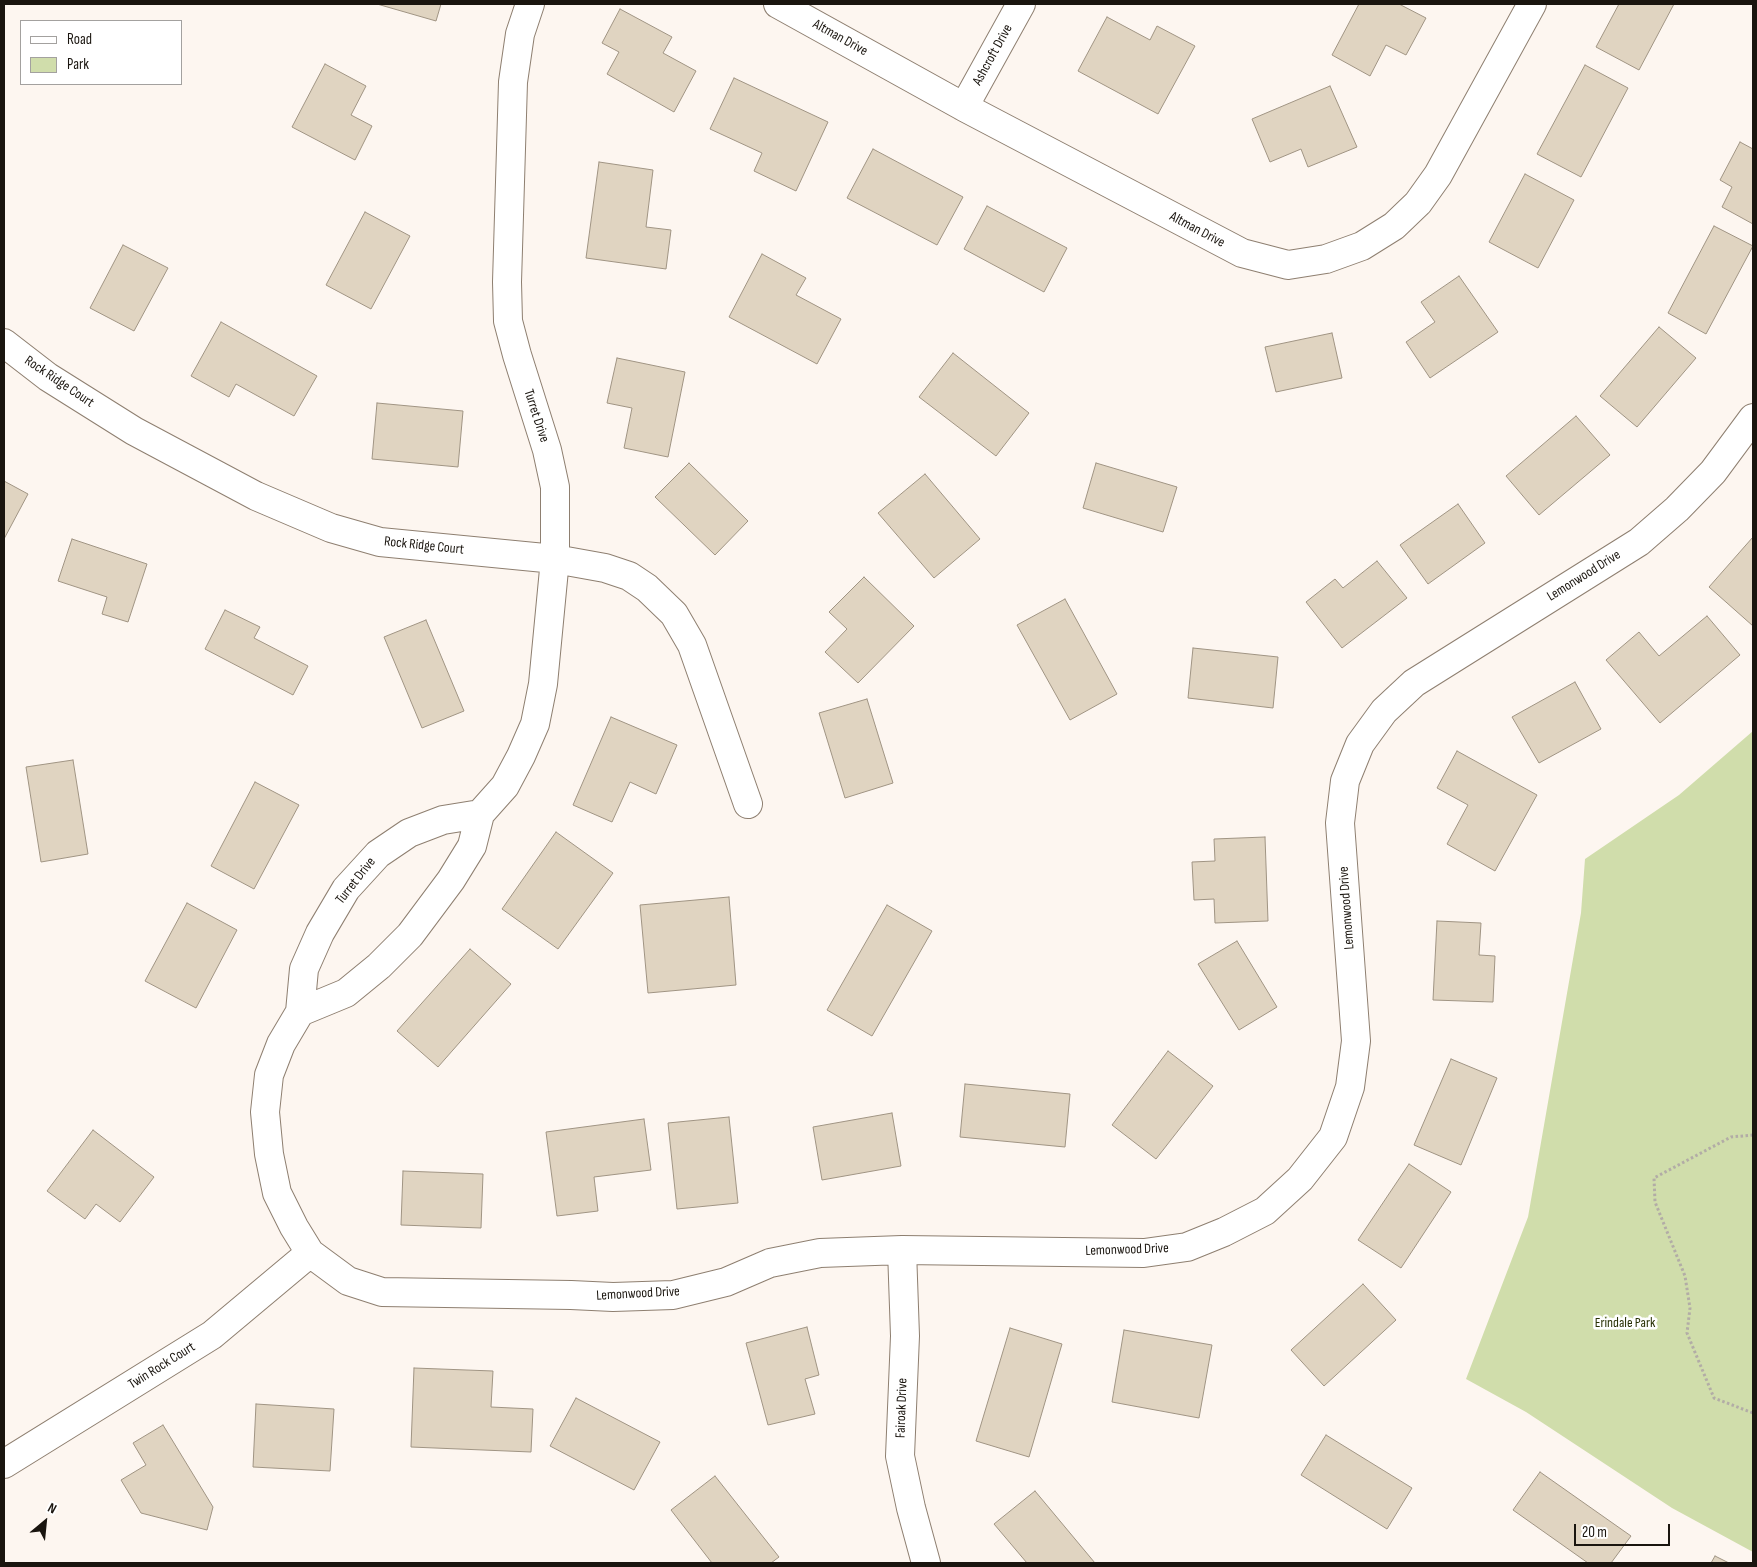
<!DOCTYPE html>
<html>
<head>
<meta charset="utf-8">
<style>
	body { margin:0 }
	#map { position:relative; width:1757px; height:1567px; overflow:hidden; background:#fdf6f0; font-family:"Sofia Sans Condensed",sans-serif }
	canvas { display:block }
	.frame { position:absolute; inset:0; border:5px solid #1a150f; pointer-events:none }
	.legend { position:absolute; left:20px; top:20px; width:162px; height:65px; box-sizing:border-box; background:#fff; border:1px solid #a3a19f; margin:0; padding:6px 9px; list-style:none; font-size:15px; color:#1a150f }
	.legend li { display:flex; align-items:center; gap:10px; height:25px }
	.legend b { width:25px; border:1px solid #a3a19f }
	.north { position:absolute; left:20px; top:1497px; width:50px; height:50px; -webkit-text-stroke:4px #fff; paint-order:stroke; rotate:28deg; font-size:14px; font-weight:700; line-height:20px; text-align:center; color:#1a150f }
	.north::after { content:''; display:block; margin:auto; width:18px; height:22px; background:#1a150f; clip-path:polygon(50% 0,100% 100%,50% 72%,0 100%) }
	.scale { position:absolute; left:1574px; top:1524px; width:96px; height:22px; box-sizing:border-box; border:2px solid #1a150f; border-top:0; padding-left:6px; font-size:15px; line-height:18px; white-space:nowrap; color:#1a150f; -webkit-text-stroke:4px #fff; paint-order:stroke }
</style>
</head>
<body>
<div id="map">
<canvas width="1757" height="1567"></canvas>
<div class="frame"></div>
<ul class="legend">
<li><b style="height:6px;background:#fff"></b>Road</li>
<li><b style="height:14px;background:#d0ddab"></b>Park</li>
</ul>
<div class="north">N</div>
<div class="scale">20 m</div>
</div>
<script>
const ctx = document.querySelector('canvas').getContext('2d');
ctx.lineJoin = 'round';
function fill(path, color) { ctx.fillStyle = color; ctx.fill(path, 'evenodd'); }
const poly = rows => new Path2D(rows.map(r => 'M' + r).join(''));
function strokePath(path, color, width, dash) { ctx.strokeStyle = color; ctx.lineWidth = width; ctx.lineCap = dash ? 'butt' : 'round'; ctx.setLineDash(dash || []); ctx.stroke(path); }
function label(font, color, halo, rows, align = 'center') {
  ctx.font = font + ' "Sofia Sans Condensed",sans-serif'; ctx.lineWidth = 5; ctx.setLineDash([]); ctx.textBaseline = 'middle'; ctx.strokeStyle = halo; ctx.fillStyle = color; for (const [text, x, y, turn = 0] of rows) {
    ctx.save(); ctx.translate(x, y); ctx.rotate((+turn || 0) * Math.PI / 180); ctx.textAlign = isNaN(turn) ? turn : align; if (halo) ctx.strokeText(text, 0, 0); ctx.fillText(text, 0, 0); ctx.restore();
  }
}
const green = poly([
	[1753,731,1753,1552,1672,1508,1526,1412,1466,1379,1528,1217,1581,913,1585,859,1679,795]
]);
const building = poly([
	[377,4,441,4,436,21,377,4],
	[1359,4,1399,4,1426,18,1406,55,1386,45,1370,76,1332,55,1359,4],
	[1619,4,1674,4,1639,70,1596,47,1619,4],
	[620,9,672,37,663,53,696,71,674,112,607,74,619,52,602,43,620,9],
	[1107,17,1150,40,1157,26,1195,46,1158,114,1078,71,1107,17],
	[325,64,366,86,351,115,372,126,355,160,292,127,325,64],
	[1585,65,1628,88,1581,177,1537,154,1585,65],
	[734,78,828,122,796,191,754,171,762,153,710,129,734,78],
	[1330,86,1357,147,1308,167,1301,149,1270,162,1252,119,1330,86],
	[1740,142,1753,149,1753,224,1722,207,1732,187,1720,180,1740,142],
	[873,149,963,197,937,245,847,198,873,149],
	[599,162,653,170,646,227,671,230,666,269,586,258,599,162],
	[1525,174,1574,200,1538,268,1489,242,1525,174],
	[987,206,1067,248,1044,292,964,249,987,206],
	[365,212,410,236,371,309,326,285,365,212],
	[1714,226,1753,246,1706,334,1668,313,1714,226],
	[123,245,168,268,134,331,90,308,123,245],
	[762,254,806,278,796,295,841,319,817,364,729,317,762,254],
	[1459,276,1498,332,1430,378,1406,342,1435,322,1421,302,1459,276],
	[221,322,317,376,294,416,236,384,229,397,191,376,221,322],
	[1659,327,1696,358,1637,427,1600,396,1659,327],
	[1332,333,1342,378,1276,392,1265,347,1332,333],
	[953,353,1029,413,996,456,919,397,953,353],
	[617,358,685,372,668,457,624,448,632,408,607,403,617,358],
	[377,403,463,411,458,467,372,459,377,403],
	[1576,416,1610,455,1539,515,1506,476,1576,416],
	[689,463,748,521,715,555,655,497,689,463],
	[1096,463,1177,487,1163,532,1083,508,1096,463],
	[925,474,980,539,934,578,878,513,925,474],
	[4,481,28,494,4,539,4,481],
	[1458,504,1485,543,1428,584,1400,545,1458,504],
	[1753,537,1753,626,1709,587,1753,537],
	[72,539,147,564,128,622,102,614,107,597,58,581,72,539],
	[1377,561,1407,598,1342,648,1306,602,1335,579,1343,588,1377,561],
	[864,577,914,626,858,683,825,652,847,629,829,612,864,577],
	[1065,599,1117,694,1070,720,1017,625,1065,599],
	[225,610,260,627,254,638,308,666,293,695,205,649,225,610],
	[1707,616,1740,655,1660,723,1606,660,1639,632,1659,656,1707,616],
	[426,620,464,711,422,728,384,637,426,620],
	[1193,648,1278,657,1273,708,1188,698,1193,648],
	[1575,682,1601,729,1539,763,1512,717,1575,682],
	[867,699,893,783,845,798,819,713,867,699],
	[611,717,677,745,656,794,630,782,612,822,573,805,611,717],
	[1457,751,1537,795,1495,871,1447,844,1468,805,1437,788,1457,751],
	[73,760,88,854,41,862,26,767,73,760],
	[255,782,299,805,254,889,211,866,255,782],
	[556,832,613,873,558,949,502,909,556,832],
	[1265,837,1268,921,1215,923,1214,899,1194,900,1192,862,1215,861,1214,839,1265,837],
	[729,897,736,985,648,993,640,905,729,897],
	[187,903,237,930,196,1008,145,981,187,903],
	[887,905,932,931,872,1036,827,1010,887,905],
	[1437,921,1481,923,1479,955,1495,956,1493,1002,1433,1000,1437,921],
	[1237,941,1277,1007,1239,1030,1198,964,1237,941],
	[470,949,511,984,438,1067,397,1031,470,949],
	[1168,1051,1213,1086,1156,1159,1112,1125,1168,1051],
	[1451,1059,1497,1078,1461,1165,1414,1145,1451,1059],
	[965,1084,1070,1094,1065,1147,960,1137,965,1084],
	[892,1113,901,1166,822,1180,813,1127,892,1113],
	[729,1117,738,1203,677,1209,668,1123,729,1117],
	[644,1119,651,1170,594,1177,598,1211,557,1216,546,1132,644,1119],
	[93,1130,154,1177,120,1222,96,1204,85,1219,47,1191,93,1130],
	[1409,1164,1451,1192,1401,1268,1358,1240,1409,1164],
	[403,1171,483,1174,481,1228,401,1225,403,1171],
	[1363,1284,1396,1320,1324,1386,1291,1350,1363,1284],
	[807,1327,819,1375,805,1379,815,1414,768,1425,746,1343,807,1327],
	[1010,1328,1062,1344,1029,1457,976,1441,1010,1328],
	[1124,1330,1212,1345,1199,1418,1112,1402,1124,1330],
	[414,1368,493,1371,491,1407,533,1409,531,1452,411,1447,414,1368],
	[576,1398,660,1442,634,1490,550,1446,576,1398],
	[256,1404,334,1409,330,1471,253,1467,256,1404],
	[163,1425,213,1507,207,1530,141,1513,121,1480,146,1465,133,1443,163,1425],
	[1326,1435,1412,1488,1387,1529,1301,1475,1326,1435],
	[1540,1472,1631,1536,1611,1563,1588,1563,1513,1510,1540,1472],
	[715,1476,779,1557,771,1563,712,1563,671,1510,715,1476],
	[1035,1491,1095,1563,1027,1563,994,1524,1035,1491],
	[1715,1556,1729,1563,1711,1563,1715,1556]
]);
const path = poly([
	[1753,1135,1731,1137,1654,1178,1655,1202,1685,1276,1690,1308,1687,1333,1714,1398,1753,1413]
]);
const street = poly([
	[778,4,964,107,1242,253,1288,265,1326,259,1362,246,1394,226,1418,203,1438,175,1532,4],
	[964,107,1021,4],
	[4,343,48,377,134,431,256,496,331,528,380,542,555,559,605,568,629,576,647,588,674,614,692,645,748,804],
	[480,814,443,820,409,833,378,854,346,889,320,933,304,969,300,1012,281,1044,269,1075,265,1112,269,1154,277,1193,294,1227,310,1253,348,1281,382,1292,571,1295,613,1297,673,1295,726,1282,770,1263,820,1253,902,1250,1144,1253,1187,1247,1224,1232,1265,1211,1300,1179,1333,1137,1350,1087,1356,1041,1340,823,1345,781,1360,744,1384,711,1414,683,1639,542,1677,509,1713,472,1753,418],
	[300,1012,346,993,379,966,410,935,451,880,472,846,480,814,505,786,521,756,535,724,543,684,555,559,555,487,547,450,517,355,508,321,507,282,513,82,520,34,530,4],
	[902,1250,905,1336,900,1456,911,1508,926,1563],
	[4,1464,212,1335,310,1253]
]);
const streetNames = [
	["Altman Drive",840,38,29],
	["Ashcroft Drive",993,55,-61],
	["Altman Drive",1197,230,28],
	["Rock Ridge Court",59,382,34],
	["Turret Drive",536,416,72],
	["Rock Ridge Court",424,546,6],
	["Lemonwood Drive",1584,576,-32],
	["Turret Drive",356,881,-52],
	["Lemonwood Drive",1347,908,-94],
	["Lemonwood Drive",1127,1250,-2],
	["Lemonwood Drive",638,1294,-3],
	["Twin Rock Court",162,1366,-32],
	["Fairoak Drive",902,1408,-88]
];
const parkNames = [
	["Erindale Park",1625,1323]
];
fill(green, '#d0ddab');
fill(building, '#e0d4c1');
strokePath(building, '#a09483', 1);
strokePath(street, '#8e7f70', 30);
strokePath(path, '#b2aca6', 3, [2.5, 2.5]);
strokePath(street, '#fff', 28);
label('14px', '#1a150f', '#fff', streetNames);
label('14px', '#283004', '#fff', parkNames);
</script>
</body>
</html>
